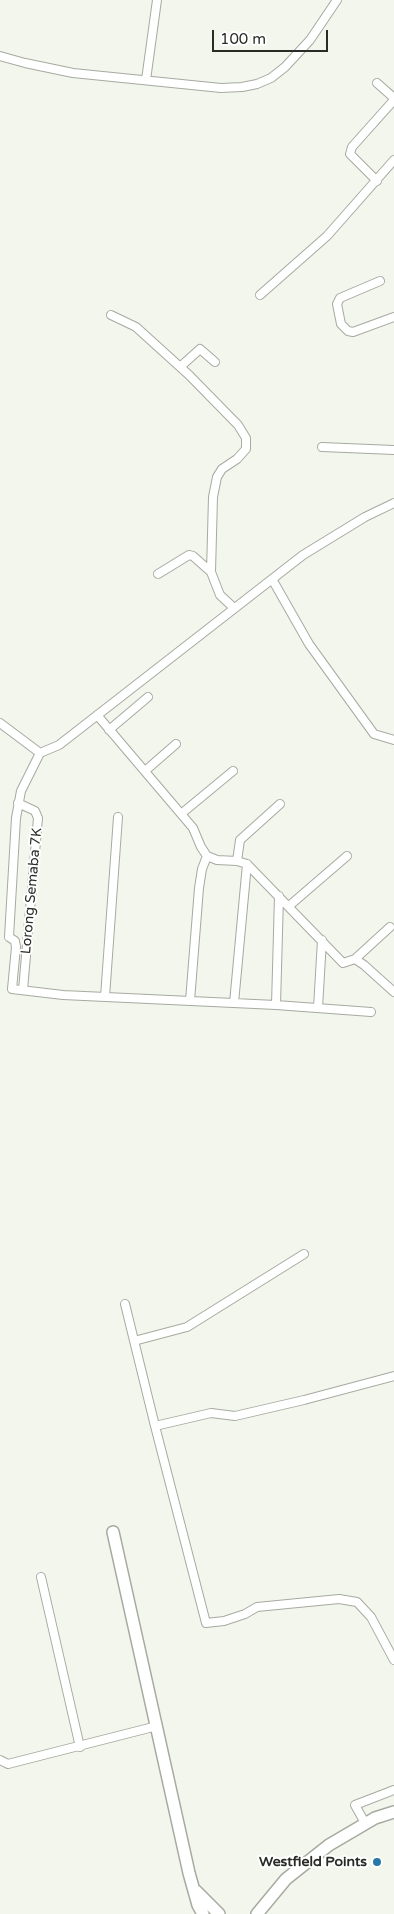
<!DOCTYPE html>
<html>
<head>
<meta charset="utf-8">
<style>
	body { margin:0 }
	#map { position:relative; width:394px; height:1914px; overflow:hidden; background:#f2f6ed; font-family:"Varela Round",sans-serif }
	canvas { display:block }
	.scale { position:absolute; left:212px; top:30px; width:116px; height:22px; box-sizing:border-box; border:2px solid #292b27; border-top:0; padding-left:6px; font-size:15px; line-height:18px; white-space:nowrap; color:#292b27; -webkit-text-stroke:4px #fff; paint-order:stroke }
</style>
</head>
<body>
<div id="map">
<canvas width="394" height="1914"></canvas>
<div class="scale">100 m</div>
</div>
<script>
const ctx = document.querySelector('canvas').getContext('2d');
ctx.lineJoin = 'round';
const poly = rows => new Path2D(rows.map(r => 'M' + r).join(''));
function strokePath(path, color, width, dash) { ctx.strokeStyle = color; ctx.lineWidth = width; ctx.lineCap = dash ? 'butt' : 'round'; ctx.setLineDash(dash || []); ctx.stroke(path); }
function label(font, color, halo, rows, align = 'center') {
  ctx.font = font + ' "Varela Round",sans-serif'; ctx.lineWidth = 4; ctx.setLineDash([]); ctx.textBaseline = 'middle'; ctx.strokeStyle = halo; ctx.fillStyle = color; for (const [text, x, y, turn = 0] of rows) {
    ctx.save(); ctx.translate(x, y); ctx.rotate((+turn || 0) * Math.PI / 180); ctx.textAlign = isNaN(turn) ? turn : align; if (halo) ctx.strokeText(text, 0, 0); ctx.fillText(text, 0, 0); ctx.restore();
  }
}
const street = poly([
	[0,56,25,63,73,73,221,88,242,87,257,84,271,78,285,67,310,40,337,0],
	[146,80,157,0],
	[377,83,394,98],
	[377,181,350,154,352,147,394,100],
	[380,281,340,298,337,304,341,324,348,331,353,332,394,317],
	[260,295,327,236,394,160],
	[111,315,136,327,189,375,238,425,246,438,246,449,237,459,222,469,217,477,213,497,211,572],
	[180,367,200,349,215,362],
	[322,447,394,450],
	[158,574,189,555,193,556,211,572,220,595,234,608],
	[272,579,309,644,374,734,394,740],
	[97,715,193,828,201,847,207,856,217,860,237,861,247,864,343,963,355,959,364,965,394,992],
	[0,723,40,753],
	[109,730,148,697],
	[145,771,176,744],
	[18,803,35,811,38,818,23,990],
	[181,814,233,771],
	[237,861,240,840,280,804],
	[289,906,347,856],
	[9,937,16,818,21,791,40,753,59,745,303,555,365,517,394,503],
	[9,937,15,941,16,947,12,989,63,995,276,1005,279,896],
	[355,959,390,927],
	[105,997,118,817],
	[190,1001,199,888,202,869,207,856],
	[234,1003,247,864],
	[276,1005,371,1012],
	[318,1008,322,940],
	[125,1304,155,1426,211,1413,235,1416,304,1400,394,1376],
	[134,1341,187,1327,304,1254],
	[155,1426,206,1623,224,1621,245,1614,257,1607,339,1599,357,1602,371,1617,394,1660],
	[41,1577,80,1747],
	[0,1760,8,1764,157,1726],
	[365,1823,355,1805,394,1790]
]);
const secondary = poly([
	[113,1532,189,1873,198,1905,203,1914],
	[196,1891,219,1914],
	[257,1914,286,1879,329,1845,375,1818,394,1812]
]);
const markers = [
	[377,1862,5,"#2678a9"]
];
const streetNames = [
	["Lorong Semaba 7K",32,891,-85]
];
const poiNames = [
	["Westfield Points",367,1862]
];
strokePath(street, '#a6aaa1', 10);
strokePath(secondary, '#a6aaa1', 14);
strokePath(street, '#fff', 8);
strokePath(secondary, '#fff', 11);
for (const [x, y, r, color] of markers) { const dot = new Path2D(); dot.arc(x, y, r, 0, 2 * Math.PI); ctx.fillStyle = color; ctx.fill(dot); strokePath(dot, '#fff', 2); }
label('14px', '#292b27', '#fff', streetNames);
label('bold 14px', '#292b27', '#fff', poiNames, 'right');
</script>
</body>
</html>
